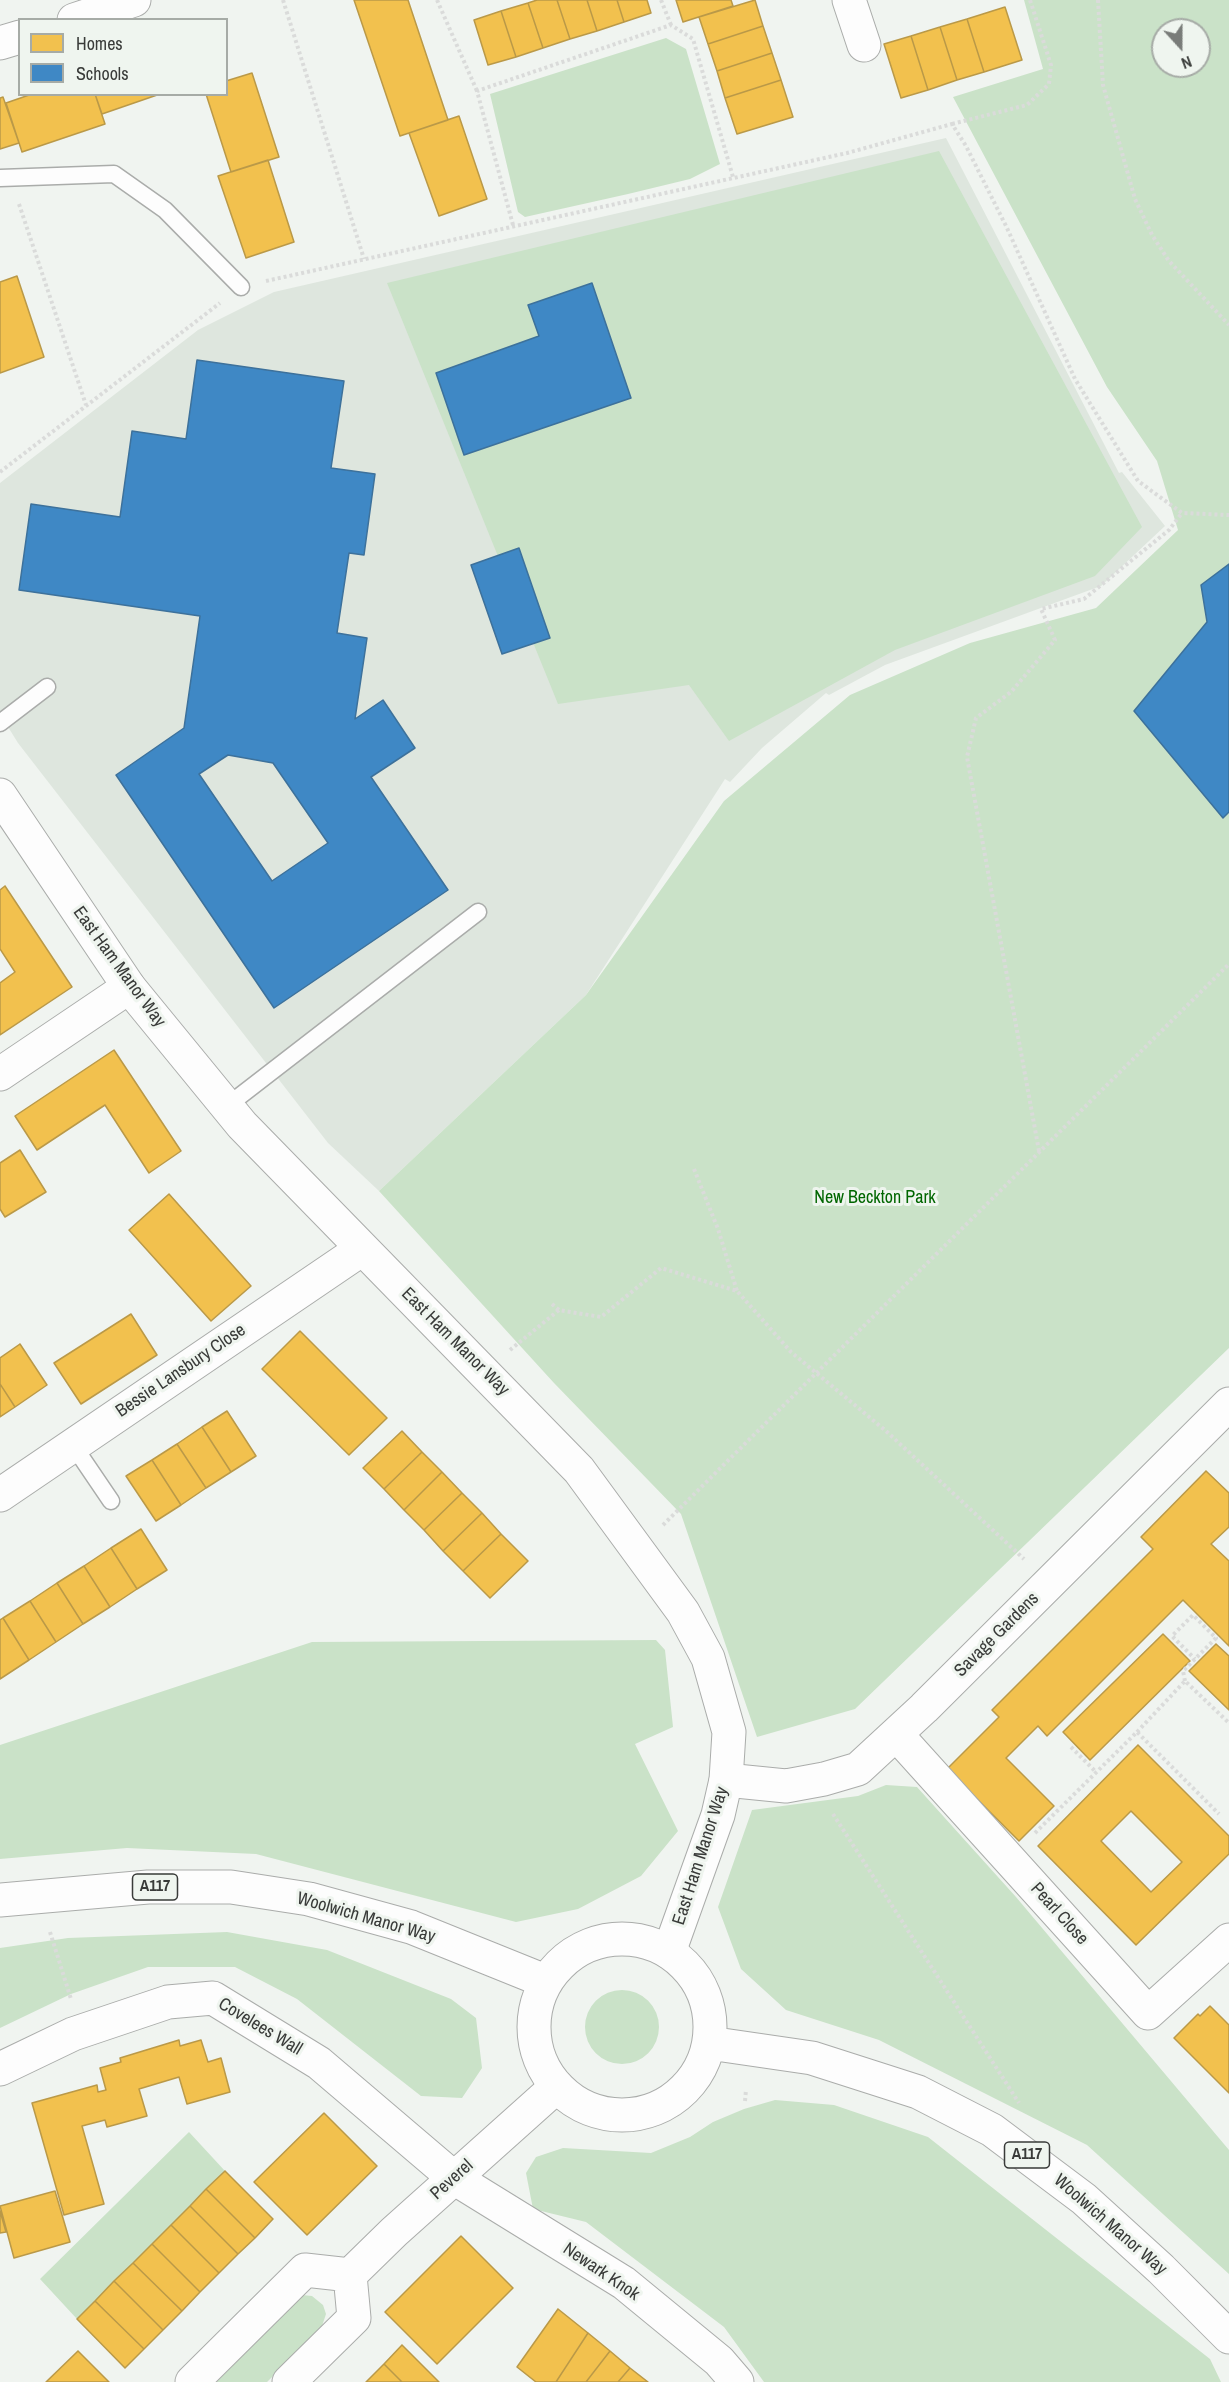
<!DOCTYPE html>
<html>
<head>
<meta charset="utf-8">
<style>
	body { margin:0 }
	#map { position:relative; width:1229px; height:2382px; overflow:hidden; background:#f0f4f0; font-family:"Archivo Narrow",sans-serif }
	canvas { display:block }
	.legend { position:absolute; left:18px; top:18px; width:210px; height:78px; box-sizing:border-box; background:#eff5ef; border:2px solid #a6aba6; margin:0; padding:8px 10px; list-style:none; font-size:18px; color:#393b39 }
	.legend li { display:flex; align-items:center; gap:12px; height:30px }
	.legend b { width:30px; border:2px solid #a6aba6 }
	.north { position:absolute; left:1151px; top:18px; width:60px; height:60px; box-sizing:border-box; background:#eff5ef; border:2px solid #a6aba6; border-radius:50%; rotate:159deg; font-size:16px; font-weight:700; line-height:24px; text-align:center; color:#393b39 }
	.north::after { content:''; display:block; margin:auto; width:21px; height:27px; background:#797c79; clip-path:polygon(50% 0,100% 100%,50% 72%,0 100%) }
</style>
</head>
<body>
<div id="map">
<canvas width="1229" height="2382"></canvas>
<ul class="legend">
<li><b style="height:16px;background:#f2c14e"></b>Homes</li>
<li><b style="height:16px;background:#3f88c5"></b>Schools</li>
</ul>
<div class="north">N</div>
</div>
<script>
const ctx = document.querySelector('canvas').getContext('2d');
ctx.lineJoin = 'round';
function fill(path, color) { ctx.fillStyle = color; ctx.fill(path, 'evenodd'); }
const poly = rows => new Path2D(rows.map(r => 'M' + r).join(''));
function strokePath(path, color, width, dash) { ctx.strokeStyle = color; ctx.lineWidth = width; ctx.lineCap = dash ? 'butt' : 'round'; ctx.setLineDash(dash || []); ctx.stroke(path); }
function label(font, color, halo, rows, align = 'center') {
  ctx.font = font + ' "Archivo Narrow",sans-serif'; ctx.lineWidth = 6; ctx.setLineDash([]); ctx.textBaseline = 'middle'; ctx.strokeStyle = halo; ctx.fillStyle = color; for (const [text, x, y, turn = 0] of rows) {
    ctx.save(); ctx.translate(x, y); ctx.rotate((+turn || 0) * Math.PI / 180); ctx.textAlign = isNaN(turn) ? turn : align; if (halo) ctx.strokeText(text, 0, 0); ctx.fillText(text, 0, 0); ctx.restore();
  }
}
const built = poly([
	[946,138,1119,473,1122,472,1165,526,1101,586,885,665,829,695,826,693,762,748,730,782,725,779,586,995,379,1191,328,1143,18,743,0,714,0,483,198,330,274,292]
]);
const green = poly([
	[1024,0,1229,0,1229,1348,855,1709,757,1737,681,1514,554,1383,379,1191,586,995,724,801,850,695,970,643,1096,608,1178,530,1157,461,1107,387,953,97,1043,69],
	[1163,30,1199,30,1199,66,1163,66],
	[666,38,686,49,720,164,690,179,628,194,525,217,518,212,490,94],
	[939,151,1142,527,1095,576,895,650,729,741,689,685,558,704,387,283],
	[656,1640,665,1650,673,1727,635,1744,678,1831,641,1876,578,1909,516,1922,256,1854,127,1848,0,1859,0,1745,312,1642],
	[886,1785,917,1787,1016,1897,1229,2150,1229,2274,1087,2145,879,2040,786,2010,741,1969,718,1907,752,1810,858,1796],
	[227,1932,327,1950,451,1999,476,2018,482,2068,462,2098,421,2096,297,1999,235,1967,148,1967,71,1994,0,2028,0,1948,68,1938],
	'585 2027a37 37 0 1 1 74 0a37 37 0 1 1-74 0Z',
	[775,2100,834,2105,928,2137,1210,2359,1221,2382,764,2382,724,2327,586,2222,533,2209,526,2173,536,2157,563,2148,651,2153,690,2137,713,2122,744,2109],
	[189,2132,225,2171,77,2319,40,2279],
	[302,2295,312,2296,323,2305,326,2314,321,2329,267,2382,212,2382]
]);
const homes = poly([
	[354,0,408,0,448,120,400,136,354,0],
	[537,0,557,0,570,39,543,48,528,3,537,0],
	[557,0,587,0,597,31,570,39,557,0],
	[587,0,617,0,624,22,597,31,587,0],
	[617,0,647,0,651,13,624,22,617,0],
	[676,0,731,0,733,6,683,22,676,0],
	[755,0,763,26,708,44,699,17,755,0],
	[528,3,543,48,516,57,501,11,528,3],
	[1005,7,1022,60,984,72,967,19,1005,7],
	[501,11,516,57,488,65,474,20,501,11],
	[967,19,984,72,957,80,940,27,967,19],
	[763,26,772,53,717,71,708,44,763,26],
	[940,27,957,80,928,90,911,36,940,27],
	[911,36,928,90,901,98,884,44,911,36],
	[772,53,781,80,725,98,717,71,772,53],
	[252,73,279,157,231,172,206,94,226,94,226,81,252,73],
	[781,80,793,117,737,134,725,98,781,80],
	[32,94,95,94,105,124,22,152,6,103,32,94],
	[95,94,160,94,102,114,95,94],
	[3,97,19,143,0,149,0,98,3,97],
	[459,116,487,199,439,216,409,133,459,116],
	[268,160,294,242,246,258,218,176,268,160],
	[17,276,44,357,0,373,0,282,17,276],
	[5,886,72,987,0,1035,0,983,15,972,0,949,0,890,5,886],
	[114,1050,181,1151,149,1173,105,1105,37,1150,15,1116,114,1050],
	[20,1150,46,1192,5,1217,0,1209,0,1163,20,1150],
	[169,1194,251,1286,211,1321,129,1230,169,1194],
	[131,1314,157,1355,81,1404,54,1363,131,1314],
	[300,1331,387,1418,349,1455,262,1369,300,1331],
	[20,1344,47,1385,15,1407,0,1384,0,1358,20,1344],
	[0,1384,15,1407,0,1417,0,1384],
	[227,1411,256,1456,231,1472,202,1427,227,1411],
	[202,1427,231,1472,206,1488,177,1444,202,1427],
	[402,1431,422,1452,384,1489,363,1468,402,1431],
	[177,1444,206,1488,181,1505,152,1460,177,1444],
	[422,1452,442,1472,404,1510,384,1489,422,1452],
	[152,1460,181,1505,156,1521,126,1476,152,1460],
	[1206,1471,1229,1493,1229,1527,1211,1544,1229,1561,1229,1646,1183,1600,1047,1736,1038,1726,1006,1758,1054,1806,1019,1841,947,1769,999,1717,992,1710,1153,1549,1141,1537,1206,1471],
	[442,1472,462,1493,424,1530,404,1510,442,1472],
	[462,1493,482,1513,443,1551,424,1530,462,1493],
	[482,1513,501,1534,463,1571,443,1551,482,1513],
	[141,1529,167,1570,137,1589,111,1548,141,1529],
	[501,1534,528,1561,490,1598,463,1571,501,1534],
	[111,1548,137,1589,110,1607,84,1566,111,1548],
	[84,1566,110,1607,83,1624,57,1583,84,1566],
	[57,1583,83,1624,56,1642,30,1601,57,1583],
	[30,1601,56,1642,29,1660,3,1618,30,1601],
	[3,1618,29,1660,0,1679,0,1620,3,1618],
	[1163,1634,1190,1661,1090,1760,1063,1732,1163,1634],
	[1216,1644,1229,1656,1229,1710,1189,1671,1216,1644],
	[1138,1745,1229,1836,1229,1854,1136,1945,1038,1846,1138,1745],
	[1131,1811,1182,1862,1151,1892,1101,1841,1131,1811],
	[1210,2006,1229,2025,1229,2093,1174,2038,1198,2014,1200,2016,1210,2006],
	[179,2040,180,2046,201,2040,208,2062,221,2058,230,2092,187,2104,179,2077,139,2089,147,2116,107,2127,105,2120,82,2126,104,2204,64,2215,32,2103,97,2085,98,2092,106,2090,100,2068,121,2062,120,2058,179,2040],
	[324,2113,377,2166,307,2235,254,2182,324,2113],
	[225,2171,273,2219,255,2238,206,2189,225,2171],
	[206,2189,255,2238,238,2254,190,2206,206,2189],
	[55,2191,70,2242,14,2258,0,2206,55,2191],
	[190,2206,238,2254,219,2273,171,2225,190,2206],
	[0,2211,6,2232,0,2233,0,2211],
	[171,2225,219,2273,200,2292,152,2244,171,2225],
	[461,2236,513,2288,437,2364,385,2312,461,2236],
	[152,2244,200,2292,182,2311,133,2263,152,2244],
	[133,2263,182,2311,163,2330,114,2281,133,2263],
	[114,2281,163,2330,144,2349,95,2301,114,2281],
	[95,2301,144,2349,125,2368,77,2319,95,2301],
	[558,2309,588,2333,556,2382,536,2382,517,2367,558,2309],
	[588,2333,610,2351,586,2382,556,2382,588,2333],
	[402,2345,439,2382,402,2382,384,2364,402,2345],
	[78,2351,109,2382,46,2382,78,2351],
	[610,2351,630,2368,618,2382,586,2382,610,2351],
	[384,2364,402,2382,366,2382,384,2364],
	[630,2368,648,2382,618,2382,630,2368]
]);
const schools = poly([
	[592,283,631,398,464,455,436,373,539,336,528,305,592,283],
	[197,360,344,381,331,468,375,474,364,555,349,553,337,633,367,638,355,719,383,700,415,748,371,777,448,890,274,1008,116,775,184,728,200,616,19,590,31,504,120,517,132,431,186,439,197,360],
	[228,755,273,763,328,843,272,881,199,774,228,755],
	[519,548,550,638,502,654,471,565,519,548],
	[1229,564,1229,812,1223,818,1134,711,1207,622,1201,585,1229,564]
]);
const path = poly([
	[283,0,364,259],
	[437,0,477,91],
	[661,0,671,25],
	[1098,0,1103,85,1135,199,1152,235,1169,261,1229,325],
	[952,124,1027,105,1049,84,1051,65,1030,0],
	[19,204,86,405],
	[513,225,477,91,671,25,693,39,733,177],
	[266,281,847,153,952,124,966,146,1007,228,1075,379,1138,481,1182,513,1229,515],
	[0,472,220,303],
	[1039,1151,967,757,976,718,1011,692,1055,640,1041,609,1084,599,1169,530,1182,513],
	[694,1169,718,1229,737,1291],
	[552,1304,559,1310],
	[510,1350,559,1310,601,1317,661,1268,737,1291,791,1352,886,1431,1024,1559],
	[663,1525,1229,964],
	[1185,1681,1183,1671,1216,1638,1193,1615,1172,1636,1195,1659],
	[1137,1732,1185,1681,1229,1723],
	[1071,1747,1096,1772],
	[833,1814,1019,2103],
	[1035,1833,1137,1732,1219,1814],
	[50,1932,71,1999],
	[745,2101,746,2090]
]);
const lane = poly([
	[0,178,114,174,165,210,241,287],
	[0,723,47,687],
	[227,1106,478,912],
	[73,1445,111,1501]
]);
const street = poly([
	[849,0,864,45],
	[74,20,134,0],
	[0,43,20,37],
	[0,1074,129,987],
	[0,1495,362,1249],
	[896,1734,1148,2013,1229,1940],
	[726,1780,786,1786,824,1779,858,1769,924,1708,1229,1404],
	[0,2069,73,2034,168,2002,213,1998,319,2063,454,2178,624,2283,719,2361,737,2382],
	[350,2275,394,2232,556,2087],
	[192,2382,305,2270,350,2275],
	[289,2382,354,2318,350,2275]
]);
const secondary = poly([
	[0,795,129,987,242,1125,579,1470,683,1612,708,1658,729,1732,726,1780,718,1815,669,1952]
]);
const primary = poly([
	[0,1900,148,1887,231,1887,309,1899,411,1927,545,1981],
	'534 2027a88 88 0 1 1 176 0a88 88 0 1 1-176 0Z',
	[709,2043,812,2058,918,2092,992,2130,1084,2199,1161,2269,1229,2337]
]);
const shields = [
	[155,1887,45],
	[1027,2155,45]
];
const shieldNames = [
	["A117",155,1887],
	["A117",1027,2155]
];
const streetNames = [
	["East Ham Manor Way",119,967,54],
	["East Ham Manor Way",455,1342,45],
	["Bessie Lansbury Close",181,1371,-34],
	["Savage Gardens",997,1635,-45],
	["East Ham Manor Way",701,1856,-72],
	["Pearl Close",1059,1914,48],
	["Woolwich Manor Way",366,1918,16],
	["Covelees Wall",260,2027,31],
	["Peverel",452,2180,-42],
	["Woolwich Manor Way",1110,2225,41],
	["Newark Knok",601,2272,34]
];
const parkNames = [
	["New Beckton Park",875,1198]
];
fill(built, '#dee6de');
fill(green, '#cae2c8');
fill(homes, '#f2c14e');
strokePath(homes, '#ba9948', 1.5);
fill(schools, '#3f88c5');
strokePath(schools, '#3d719b', 1.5);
strokePath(lane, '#aaacaa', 19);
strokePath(street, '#aaacaa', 35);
strokePath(secondary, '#aaacaa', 35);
strokePath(primary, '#aaacaa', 35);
strokePath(path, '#dadbda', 4, [3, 3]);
strokePath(lane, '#fdfdfd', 16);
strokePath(street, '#fdfdfd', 33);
strokePath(secondary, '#fdfdfd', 33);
strokePath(primary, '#fdfdfd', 33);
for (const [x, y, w] of shields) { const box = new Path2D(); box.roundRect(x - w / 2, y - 13, w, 26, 4.5); ctx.fillStyle = '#eff5ef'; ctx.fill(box); strokePath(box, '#393b39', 1.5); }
label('bold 16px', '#393b39', null, shieldNames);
label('18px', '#393b39', '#eff5ef', streetNames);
label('18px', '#060', '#eff5ef', parkNames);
</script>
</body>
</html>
